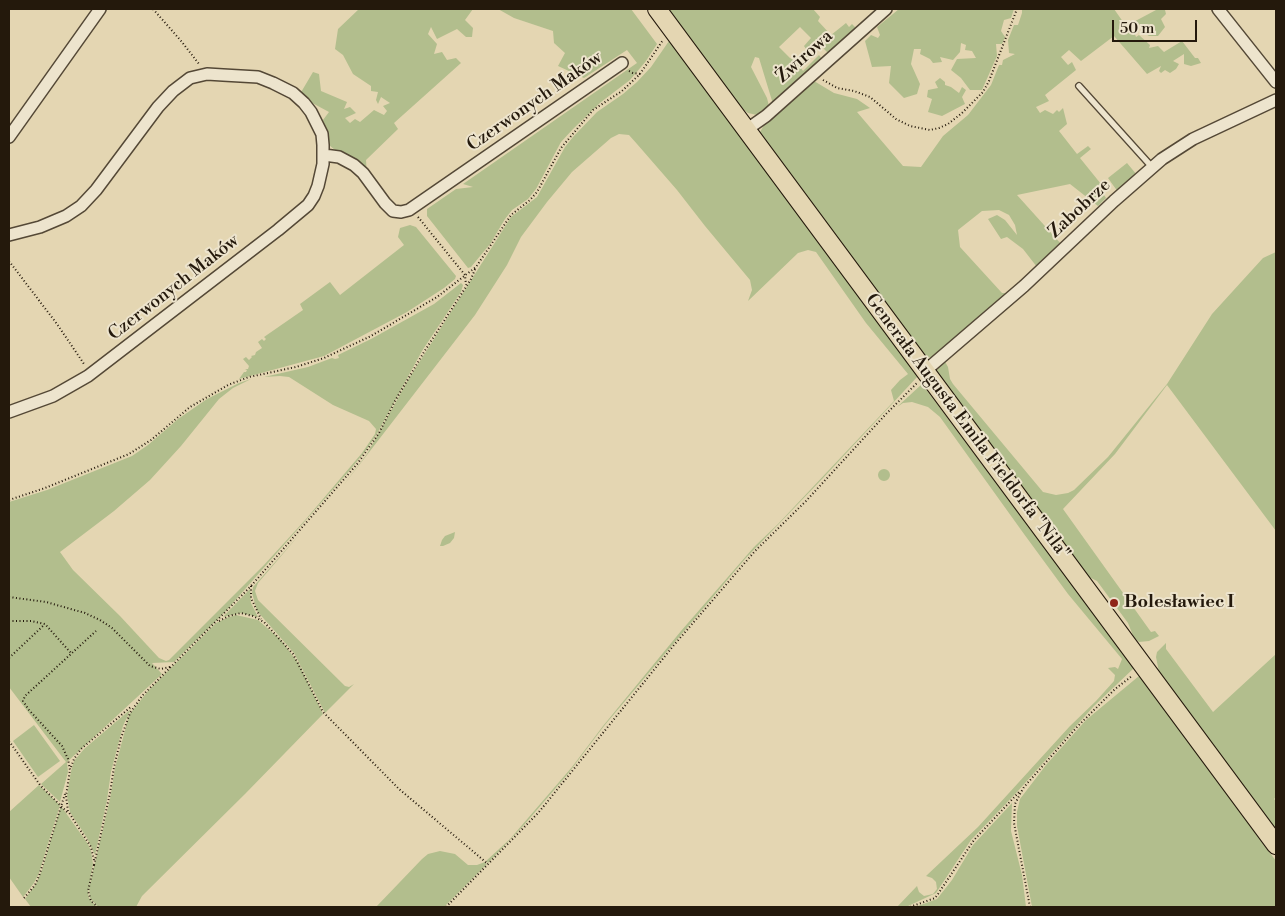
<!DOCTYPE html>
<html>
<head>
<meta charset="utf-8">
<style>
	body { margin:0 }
	#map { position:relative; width:1285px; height:916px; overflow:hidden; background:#e4d6b2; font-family:"Libre Bodoni",serif }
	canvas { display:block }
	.frame { position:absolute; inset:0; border:10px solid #24190c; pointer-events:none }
	.scale { position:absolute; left:1112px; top:20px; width:85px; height:22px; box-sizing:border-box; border:2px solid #24190c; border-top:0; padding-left:6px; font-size:15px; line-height:18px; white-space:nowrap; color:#24190c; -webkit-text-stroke:4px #ede4cd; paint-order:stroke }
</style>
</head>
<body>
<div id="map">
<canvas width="1285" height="916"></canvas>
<div class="frame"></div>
<div class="scale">50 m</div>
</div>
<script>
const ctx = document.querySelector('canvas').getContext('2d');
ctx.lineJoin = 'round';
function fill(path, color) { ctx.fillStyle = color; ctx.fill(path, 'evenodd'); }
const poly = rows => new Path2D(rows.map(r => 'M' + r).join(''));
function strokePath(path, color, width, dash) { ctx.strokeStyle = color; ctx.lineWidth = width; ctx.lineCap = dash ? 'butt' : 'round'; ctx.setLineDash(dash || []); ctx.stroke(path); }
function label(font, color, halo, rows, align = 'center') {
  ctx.font = font + ' "Libre Bodoni",serif'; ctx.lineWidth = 4; ctx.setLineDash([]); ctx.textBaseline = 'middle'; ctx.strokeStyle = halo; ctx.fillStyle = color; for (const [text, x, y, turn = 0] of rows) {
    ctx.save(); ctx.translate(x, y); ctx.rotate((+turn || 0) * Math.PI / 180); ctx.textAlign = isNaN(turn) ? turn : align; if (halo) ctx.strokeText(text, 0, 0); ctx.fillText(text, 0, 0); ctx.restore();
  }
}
const green = poly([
	[359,9,473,9,465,20,473,28,472,37,466,37,457,29,437,39,431,27,428,34,437,44,434,54,442,52,447,60,456,58,461,63,394,123,398,129,366,160,367,175,353,158,335,150,329,145,325,135,323,120,329,112,303,98,300,94,313,72,319,74,321,91,347,102,344,109,350,107,356,113,345,118,350,123,355,119,360,122,374,110,384,115,387,111,383,106,390,103,381,97,378,104,376,100,378,92,371,91,371,86,353,74,343,55,335,49,338,29],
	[498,9,631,9,657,44,646,61,630,80,601,102,573,129,561,142,536,189,528,199,512,210,505,219,490,244,471,267,468,268,427,216,427,209,456,189,473,187,463,184,637,63,627,50,584,78,558,66,565,53,554,43,553,31,514,18],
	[666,9,813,9,820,17,818,21,831,35,846,23,849,27,852,24,857,29,828,53,820,45,805,59,806,49,804,46,811,38,800,27,779,47,790,58,798,63,803,71,819,55,822,59,773,104,759,58,755,57,751,67,767,98,769,106,761,114,757,115,748,113,739,106],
	[899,9,1014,9,1011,18,1004,20,1001,31,1005,37,1002,44,996,44,997,56,982,90,970,90,961,78,951,70,957,59,976,58,972,51,965,50,966,45,961,43,960,52,953,60,940,57,942,62,933,63,930,59,920,54,921,49,914,49,911,64,920,84,917,94,904,98,889,83,891,66,872,67,865,41,871,35,878,38,880,35,877,27],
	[1022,9,1114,9,1126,26,1156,10,1165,10,1166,14,1161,19,1165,27,1158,36,1149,36,1146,34,1148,24,1143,27,1141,24,1133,29,1136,37,1139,35,1150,45,1149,48,1158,46,1164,52,1182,41,1195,58,1198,58,1201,63,1191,66,1184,64,1184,54,1173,61,1179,64,1176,69,1170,73,1165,70,1161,73,1159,71,1161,66,1147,74,1114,36,1081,61,1069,50,1061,57,1068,65,1072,62,1076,70,1045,95,1049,101,1036,107,1040,113,1045,110,1053,114,1057,110,1059,112,1063,108,1067,124,1059,131,1077,154,1088,146,1091,149,1080,158,1101,184,1098,186,1106,198,1098,206,1070,184,1017,195,1062,245,1037,267,1023,249,1007,237,1001,239,988,219,997,215,1005,220,1017,235,1015,225,1009,215,999,210,982,211,958,230,960,247,1002,293,1009,293,934,358,926,357,760,132,764,125,810,82,814,81,834,93,857,99,870,108,857,112,903,166,921,167,943,136,968,115,991,85,999,65,1002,65,1003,60,1015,54,1009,53,1008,40,1014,25,1018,25,1022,13],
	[669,41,918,376,824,477,745,559,604,726,567,775,524,825,488,863,486,861,510,839,572,767,603,726,681,631,754,547,778,524,894,401,891,390,900,380,908,374,866,323,816,252,808,250,798,253,748,301,752,290,750,280,705,226,677,190,637,144,629,135,619,134,611,138,572,172,547,202,521,237,507,265,475,315,343,486,367,454,408,380,511,217,537,197,565,147,573,137,597,112,623,94,637,82,651,67],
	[940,78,945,82,945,85,951,87,959,93,962,87,966,90,962,97,965,104,942,116,928,112,932,99,927,97,928,90,938,88,935,82],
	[1127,163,1137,175,1118,192,1108,178],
	[410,225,416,227,456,276,455,279,444,288,407,312,324,356,239,379,244,372,246,372,247,370,245,369,248,369,249,366,243,359,246,357,249,360,252,357,251,356,255,355,256,352,262,348,258,342,262,339,264,341,266,339,264,337,303,310,300,304,330,282,340,295,404,245,398,237,400,228],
	[1276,252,1276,531,1167,385,1115,454,1063,509,1151,632,1155,631,1159,636,1149,641,1139,642,1134,638,1128,623,1097,581,1087,576,937,373,937,369,944,360,948,367,950,379,953,384,1043,492,1056,495,1068,493,1074,490,1108,457,1167,384,1212,314,1263,258],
	[461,283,463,285,461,292,422,351,378,432,367,449,350,470,224,613,174,662,152,663,162,674,67,762,68,772,60,802,41,784,66,762,9,687,9,502,47,490,132,456,148,445,178,419,207,399,239,383,251,379,233,388,219,399,181,446,150,480,114,511,60,552,73,570,120,616,159,658,166,661,169,660,264,565,306,519,362,453,375,434,376,429,369,421,333,405,289,377,280,376,264,377,308,367,332,358,335,359,339,358,338,355,371,339,434,304],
	[922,384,1134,668,1094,706,1017,792,971,840,936,893,906,907,897,907,917,886,919,892,924,896,933,894,937,889,936,882,932,878,926,876,978,827,1070,726,1096,701,1114,681,1115,675,1108,668,1115,667,1118,669,1122,659,1068,594,1024,534,940,417,928,407,912,402,903,403,897,407],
	'878 475a6 6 0 1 1 12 0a6 6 0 1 1-12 0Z',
	[455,532,454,538,450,543,443,546,440,546,442,540,445,536],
	[300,534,258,583,255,591,258,600,345,686,349,687,354,684,325,713,294,653,257,611,252,593,253,587],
	[250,589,251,603,258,617,241,613,223,617],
	[236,615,258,620,281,640,299,664,323,714,245,794,142,896,136,907,98,907,90,898,89,888,110,799,115,768,129,715,148,691,216,623,229,617],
	[1166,643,1166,649,1213,712,1276,654,1276,797,1274,799,1276,801,1276,835,1159,672,1156,657,1157,652],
	[1139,676,1276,861,1276,907,1032,907,1017,826,1017,812,1020,799,1046,765,1086,720],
	[131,709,123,726,111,772,107,800,95,855,87,838,70,812,67,796,71,771,74,761,84,749],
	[34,725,60,761,38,777,13,741],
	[39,785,60,805,39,873,34,883,23,897,9,877,9,812],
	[1012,803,1011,831,1022,875,1026,907,915,907,937,899,952,880,973,845],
	[61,806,88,844,91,851,93,864,88,893,89,898,97,907,31,907,25,899,36,884,42,870],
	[440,851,455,854,468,865,477,865,485,862,487,864,444,907,376,907,422,859,428,854]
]);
const path = poly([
	[153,9,182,42,199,64],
	[629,71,633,73,640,74],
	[823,80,837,88,854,91,870,97,896,119,910,126,930,130,939,128,948,124,962,113,983,92,989,81,1017,9],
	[418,217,465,275,466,285],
	[9,261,57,324,84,364],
	[9,500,45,488,129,454,151,440,190,407,228,385,249,377,296,367,324,358,371,336,437,297,476,267,511,215,530,200,537,192,561,148,593,110,622,91,640,74,663,40],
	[251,586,251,598,261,619],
	[9,597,46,602,85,613,100,620,112,628,150,666,161,669,170,667],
	[9,621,31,621,45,624,71,653],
	[219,621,229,616,241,613,253,616,264,622,293,654,323,712,399,789,488,864],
	[9,658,44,625],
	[9,741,40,785,67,812],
	[71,767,74,759,81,749,132,706],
	[94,860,91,847,68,811,66,796,70,770,68,759,62,746,29,710,23,701,25,696,96,631],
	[94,865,110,793,114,767,121,738,130,713,142,696,251,586,358,463,379,433,395,401,424,352,471,279,476,267],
	[94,865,88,891,91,901,98,907],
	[24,898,35,885,39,876,65,794],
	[446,907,539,812,674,645,755,551,806,501,886,414,917,383],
	[910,907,935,898,938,894,974,840,1020,791],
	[1030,907,1014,823,1015,804,1020,794,1024,787,1077,727,1115,689,1132,676]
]);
const service = poly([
	[1079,86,1152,167]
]);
const minor = poly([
	[1218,9,1276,82],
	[746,130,766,116,886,9],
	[9,137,100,9],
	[324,155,339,157,354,165,363,173,385,203,393,211,401,212,409,210,622,63],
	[9,235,40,227,66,216,81,206,96,190,158,107,173,91,190,78,207,74,223,75,258,77,273,83,293,93,304,103,311,112,322,134,323,145,323,164,318,186,314,196,308,205,278,230,88,376,53,396,9,412],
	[925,371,1024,286,1114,201,1162,159,1193,139,1276,100]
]);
const primary = poly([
	[657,9,1276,845]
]);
const markers = [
	[1114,603,5,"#8f2418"]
];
const streetNames = [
	["Żwirowa",805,57,-42],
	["Czerwonych Maków",535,102,-35],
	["Zabobrze",1080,209,-43],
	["Czerwonych Maków",174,288,-38],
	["Generała Augusta Emila Fieldorfa \"Nila\"",967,427,53]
];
const poiNames = [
	["Bolesławiec I",1124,603]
];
fill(green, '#b2be8d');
strokePath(service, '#544836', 8);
strokePath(minor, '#544836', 14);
strokePath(primary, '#24190c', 20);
strokePath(path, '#24190c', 2, [1, 2.5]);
strokePath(service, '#ede4cd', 5.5);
strokePath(minor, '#ede4cd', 11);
strokePath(primary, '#e4d6b2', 18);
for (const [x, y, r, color] of markers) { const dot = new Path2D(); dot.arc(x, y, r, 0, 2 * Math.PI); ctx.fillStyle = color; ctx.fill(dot); strokePath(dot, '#ede4cd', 2); }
label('18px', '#24190c', '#ede4cd', streetNames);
label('bold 18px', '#24190c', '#ede4cd', poiNames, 'left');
</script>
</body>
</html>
